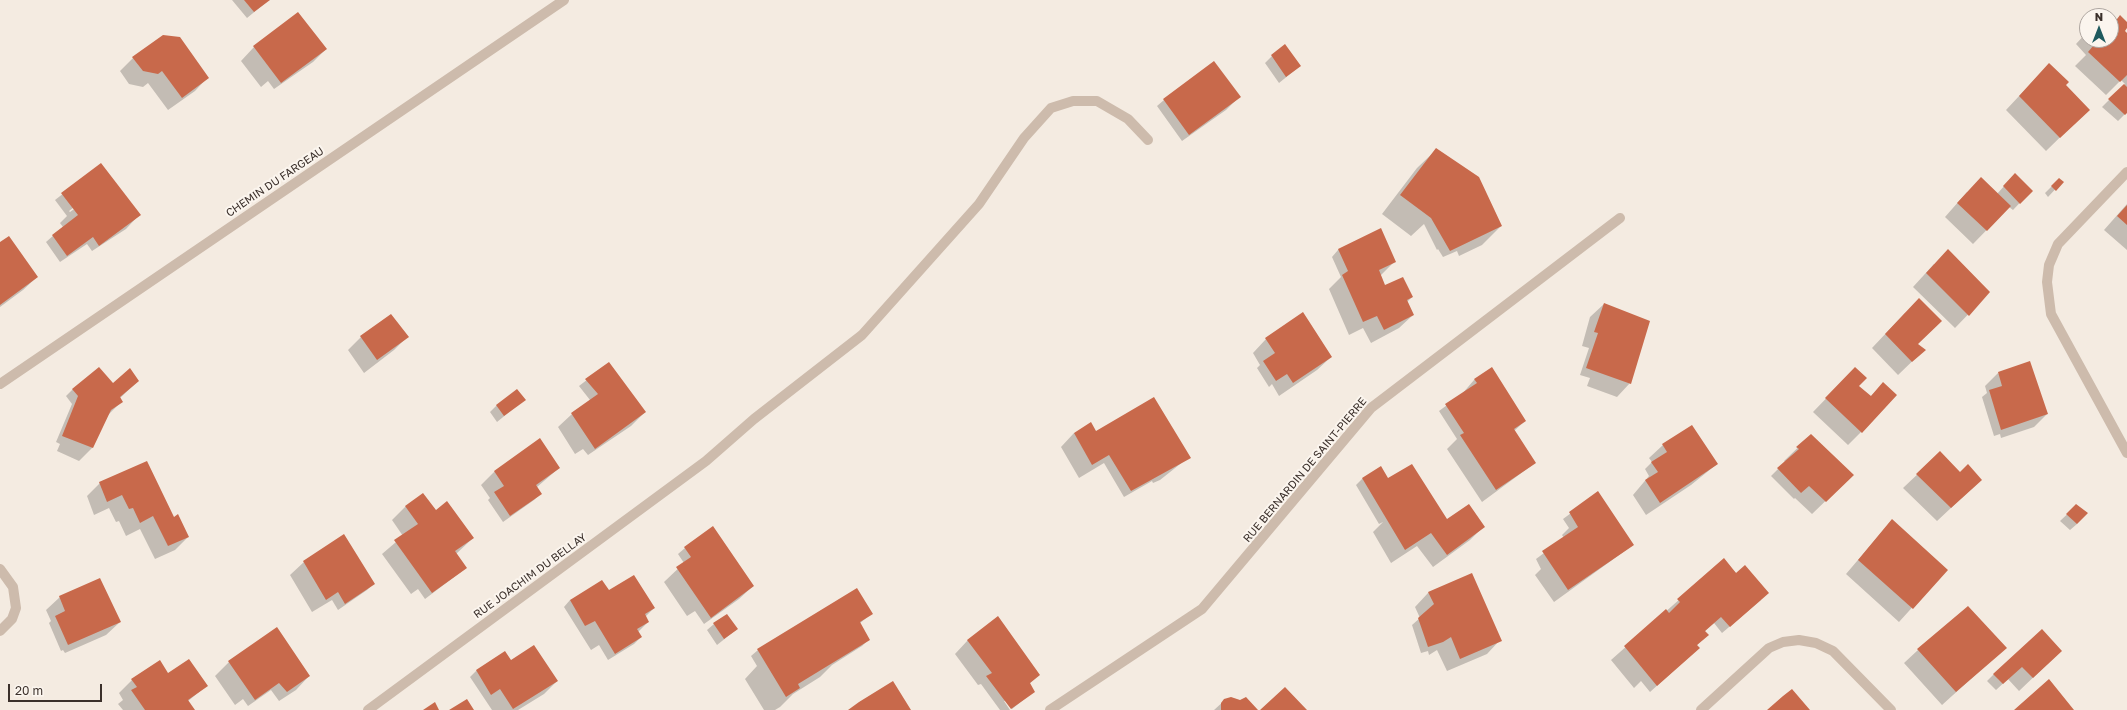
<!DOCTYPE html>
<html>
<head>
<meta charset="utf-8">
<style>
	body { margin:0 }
	#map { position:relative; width:2127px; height:710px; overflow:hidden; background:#f4ebe1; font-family:"Golos Text",sans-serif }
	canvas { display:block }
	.north { position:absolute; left:2079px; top:8px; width:40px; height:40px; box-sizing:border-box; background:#fbf5ee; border:1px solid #aea6a0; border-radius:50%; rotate:0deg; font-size:11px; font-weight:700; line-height:16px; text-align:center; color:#3b302b }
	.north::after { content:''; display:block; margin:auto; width:14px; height:18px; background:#1f5a5e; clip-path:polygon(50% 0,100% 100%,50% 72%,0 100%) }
	.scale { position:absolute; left:8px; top:684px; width:94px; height:18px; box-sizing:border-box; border:2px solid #3b302b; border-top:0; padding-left:5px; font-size:12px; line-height:14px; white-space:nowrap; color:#3b302b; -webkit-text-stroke:3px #fbf5ee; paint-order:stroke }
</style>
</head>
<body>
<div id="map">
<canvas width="2127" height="710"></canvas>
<div class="north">N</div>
<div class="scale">20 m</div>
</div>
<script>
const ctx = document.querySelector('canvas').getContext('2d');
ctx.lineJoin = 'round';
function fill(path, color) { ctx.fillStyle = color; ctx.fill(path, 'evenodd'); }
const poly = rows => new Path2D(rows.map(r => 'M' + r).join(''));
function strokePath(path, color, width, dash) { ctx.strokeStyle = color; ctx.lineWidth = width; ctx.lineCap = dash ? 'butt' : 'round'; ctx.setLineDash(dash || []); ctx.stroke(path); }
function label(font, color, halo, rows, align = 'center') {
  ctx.font = font + ' "Golos Text",sans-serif'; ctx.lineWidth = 4; ctx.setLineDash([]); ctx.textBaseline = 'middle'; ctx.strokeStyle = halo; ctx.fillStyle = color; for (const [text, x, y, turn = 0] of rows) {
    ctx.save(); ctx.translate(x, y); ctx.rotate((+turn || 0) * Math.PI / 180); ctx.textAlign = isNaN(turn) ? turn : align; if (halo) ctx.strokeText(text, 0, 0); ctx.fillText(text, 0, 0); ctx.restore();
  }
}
const shadow = poly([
	[232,0,269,0,247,18],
	[2120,16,2127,23,2127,27,2123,31,2127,35,2127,112,2118,121,2102,107,2125,84,2121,80,2106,95,2075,66,2086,55,2076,44,2087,32,2087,40,2111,40,2111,19,2114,22],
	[254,47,326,49,313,62,274,89,268,81,261,87,241,61],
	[1272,56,1300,66,1279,83,1265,63],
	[133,58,208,77,195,91,168,110,148,83,143,87,129,84,120,71],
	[2049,64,2065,85,2088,110,2046,151,2006,110],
	[1239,97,1226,110,1182,141,1157,106,1164,100],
	[1437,149,1501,226,1482,245,1459,256,1457,251,1443,257,1438,249,1437,250,1424,224,1411,236,1382,214,1417,168],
	[101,164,139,215,126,229,92,251,87,244,60,262,46,242,63,227,60,223,67,216,55,200],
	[106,183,107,185,70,212,69,211],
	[2015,174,2031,191,2013,210,2009,207,1973,244,1945,217,1967,192,1997,194],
	[2059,179,2062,182,2048,197,2045,193],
	[2127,204,2127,250,2104,230],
	[1380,230,1395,261,1380,276,1384,286,1412,297,1407,302,1413,315,1399,328,1371,343,1363,328,1349,335,1329,289,1341,277,1332,257,1338,250],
	[0,244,37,277,23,290,0,307],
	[1934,264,1980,302,1955,328,1913,287],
	[1604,304,1630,383,1617,397,1587,386,1590,378,1580,375,1589,348,1582,346,1590,317],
	[1905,313,1917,344,1924,350,1898,375,1872,348],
	[361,337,407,337,394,350,364,373,348,350],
	[1266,339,1331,357,1317,370,1279,396,1272,384,1269,387,1257,368,1260,365,1253,353],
	[609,363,645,412,631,426,588,455,583,449,575,454,558,427,572,414,590,400,579,386],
	[1492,369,1525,421,1514,431,1535,463,1482,502,1447,449,1457,439,1439,411,1462,394,1474,380],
	[1998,373,2047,414,2034,427,2001,438,2000,434,1994,436,1982,397,1987,393,1985,386],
	[138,381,119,399,121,402,108,415,92,448,79,461,57,451,60,444,56,442,72,404,66,396,73,389],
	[1842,382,1858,386,1870,397,1883,384,1861,432,1848,445,1813,412],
	[524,400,497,422,490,412,497,405],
	[1095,432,1189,457,1160,480,1153,483,1152,481,1124,497,1104,463,1079,478,1061,447,1074,433],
	[1811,435,1839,488,1812,514,1795,498,1794,499,1771,476,1785,462,1784,461],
	[1663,445,1717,464,1691,485,1646,515,1633,495,1649,476,1645,469,1652,462,1649,458],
	[1940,453,1960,474,1981,480,1937,521,1903,488],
	[1381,467,1388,480,1447,520,1483,527,1470,540,1433,567,1417,546,1391,563,1373,532,1383,522,1379,524,1356,485,1362,479],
	[559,468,537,487,540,494,534,500,503,522,488,500,490,498,481,485,495,471],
	[100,483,173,518,188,537,175,550,155,559,140,529,126,536,119,521,116,522,109,508,94,515,87,496],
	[1598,493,1633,545,1554,602,1535,575,1541,569,1536,559,1564,538,1562,535,1569,528,1563,519],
	[423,495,436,511,473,538,456,554,466,568,425,599,418,589,411,594,382,554,403,536,392,520,405,507],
	[2076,506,2077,524,2070,530,2060,521],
	[1892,520,1946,570,1899,622,1846,574],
	[685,548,753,586,739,599,704,624,695,611,687,616,664,582,684,563,678,554],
	[1724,560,1761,600,1722,633,1714,623,1704,632,1707,635,1696,646,1699,648,1650,692,1641,681,1634,688,1611,660],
	[304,562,374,583,367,590,338,610,332,600,312,612,290,575],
	[1472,575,1500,640,1487,654,1447,671,1437,650,1429,655,1428,651,1421,653,1412,625,1420,618,1415,607,1428,593],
	[607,590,654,608,645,617,648,622,638,632,641,637,634,644,608,660,599,645,591,650,564,607,570,600],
	[60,597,120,622,106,635,65,653,63,650,61,651,49,623,51,621,46,610],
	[871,614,859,624,869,639,862,646,832,665,820,677,793,694,780,707,775,710,764,710,745,679,757,666,751,656,758,650],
	[714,624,737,629,717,645,707,630],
	[968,640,1039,675,1029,684,1033,692,1012,709,1007,701,1004,701,1010,710,1000,710,981,684,978,685,955,654],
	[2005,648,1942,705,1904,663,1918,650],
	[2061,651,2019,691,2008,679,1996,690,1987,681,1994,674],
	[511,661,557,681,544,694,518,710,492,710,470,677,477,670],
	[229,662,309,676,296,690,279,701,271,690,248,706,243,699,235,705,215,676],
	[168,674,206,686,187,702,193,710,123,710,118,704,123,700,119,693,132,680],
	[1225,700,1257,710,1214,710]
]);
const building = poly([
	[244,0,270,0,254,12],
	[298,12,327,49,281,83,253,46],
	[2120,15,2127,22,2127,28,2125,31,2127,33,2127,75,2120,82,2088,52,2098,40,2111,40,2111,18,2115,22],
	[163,35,180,37,209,78,182,98,162,71,158,74,143,71,132,57],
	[1285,44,1301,66,1286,77,1271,55],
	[1214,61,1241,97,1189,135,1163,99],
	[2049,63,2069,82,2066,85,2090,110,2060,138,2019,96],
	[2124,84,2127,87,2127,113,2125,115,2108,99],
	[1436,148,1479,177,1502,226,1450,251,1431,218,1400,195],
	[101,163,141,215,99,246,93,237,67,256,52,235,78,215,61,193],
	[2015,173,2033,191,2020,204,2003,186],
	[1981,177,2011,206,1987,231,1957,203],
	[2059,178,2064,182,2056,191,2051,186],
	[2127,205,2127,225,2117,216],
	[1381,228,1396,262,1379,270,1385,285,1403,277,1413,297,1407,300,1414,315,1384,330,1377,316,1363,322,1342,275,1348,271,1338,249],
	[9,236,38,277,0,305,0,242],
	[1948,249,1990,292,1969,316,1926,273],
	[1919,298,1942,321,1918,344,1926,350,1912,362,1885,334],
	[1604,303,1650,321,1631,384,1586,368,1598,333,1594,332],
	[1303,312,1332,357,1293,383,1287,374,1276,381,1263,361,1275,353,1265,338],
	[391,314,409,337,377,360,360,336],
	[2030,361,2048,414,2001,430,1989,390,2002,386,1998,372],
	[609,362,646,412,595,449,571,413,598,394,585,379],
	[99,367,113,383,130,368,139,381,120,397,123,402,111,410,93,448,62,436,78,396,72,389],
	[1492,367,1526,421,1514,429,1536,463,1496,490,1460,435,1464,433,1445,404,1477,383,1474,379],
	[1855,367,1867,378,1859,386,1871,396,1883,382,1897,395,1862,433,1825,398],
	[517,389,526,400,504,416,496,405],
	[1154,397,1191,458,1131,491,1109,455,1092,465,1074,433,1091,422,1096,431],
	[1692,425,1718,464,1660,503,1645,480,1658,472,1651,462,1667,452,1662,444],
	[1811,434,1854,475,1826,502,1809,486,1801,493,1777,468,1799,449,1796,447],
	[540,438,560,468,536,485,542,494,510,516,494,492,504,486,494,471],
	[1940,451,1960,472,1968,464,1982,480,1951,508,1916,474],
	[147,461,174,517,178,514,189,537,168,546,153,516,140,523,133,508,129,509,122,495,107,502,99,482],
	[1412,464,1447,519,1469,504,1485,527,1447,555,1431,533,1405,550,1362,478,1381,466,1388,478],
	[1598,491,1634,545,1568,590,1542,551,1578,527,1569,512],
	[423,493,436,510,447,501,474,538,455,551,467,568,432,593,394,540,418,524,405,506],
	[2076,504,2088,513,2077,524,2066,514],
	[1892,519,1948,570,1913,609,1858,560],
	[713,526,754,586,711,618,676,567,691,557,684,547],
	[344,534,375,584,345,604,338,592,326,600,303,561],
	[1724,558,1736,573,1745,565,1769,593,1730,627,1721,617,1705,631,1709,635,1697,645,1700,648,1657,686,1624,646,1666,609,1669,613,1680,602,1677,599],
	[1472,573,1502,641,1460,659,1451,637,1443,642,1428,647,1418,618,1434,604,1428,592],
	[634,575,655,608,645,614,649,622,637,629,642,637,615,654,595,621,585,626,570,600,602,580,609,590],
	[100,578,121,622,68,645,55,616,65,611,59,596],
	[857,588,873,614,860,622,870,640,798,684,800,688,786,697,757,649],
	[1968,606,2007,648,1956,692,1917,649],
	[727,614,738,629,724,639,713,623],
	[998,616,1040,675,1030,683,1035,692,1011,709,986,676,992,673,967,640],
	[277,627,310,676,287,692,279,683,255,700,228,661],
	[2042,629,2062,651,2033,678,2022,667,2003,684,1993,674],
	[534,645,558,681,513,709,500,689,491,695,476,670,505,651,511,660],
	[189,659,208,686,188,700,195,710,145,710,131,690,137,687,131,679,160,660,168,673],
	[2049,679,2074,710,2014,710],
	[893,681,911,710,848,710,859,702],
	[1285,687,1307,710,1260,710],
	[1792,689,1810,710,1767,710,1783,696],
	[1231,697,1240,700,1246,697,1258,710,1221,710,1221,703,1224,699],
	[467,699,474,710,449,710],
	[435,702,439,710,423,710]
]);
const minor = poly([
	[2127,172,2058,244,2049,265,2047,282,2051,314,2127,453],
	[0,384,564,0],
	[0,569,13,587,16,608,12,619,0,631],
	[368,710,706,461,754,419,862,335,979,204,1024,138,1051,108,1073,101,1097,101,1128,119,1148,140],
	[1050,710,1202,609,1371,408,1620,218],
	[1701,710,1769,648,1783,642,1799,640,1816,643,1833,651,1891,710]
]);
const streetNames = [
	["CHEMIN DU FARGEAU",275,182,-34],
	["RUE BERNARDIN DE SAINT-PIERRE",1305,470,-50],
	["RUE JOACHIM DU BELLAY",530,576,-36]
];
fill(shadow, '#0003');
fill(building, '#c8694b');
strokePath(minor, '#cdbbac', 10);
label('11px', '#3b302b', '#fbf5ee', streetNames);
</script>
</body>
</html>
